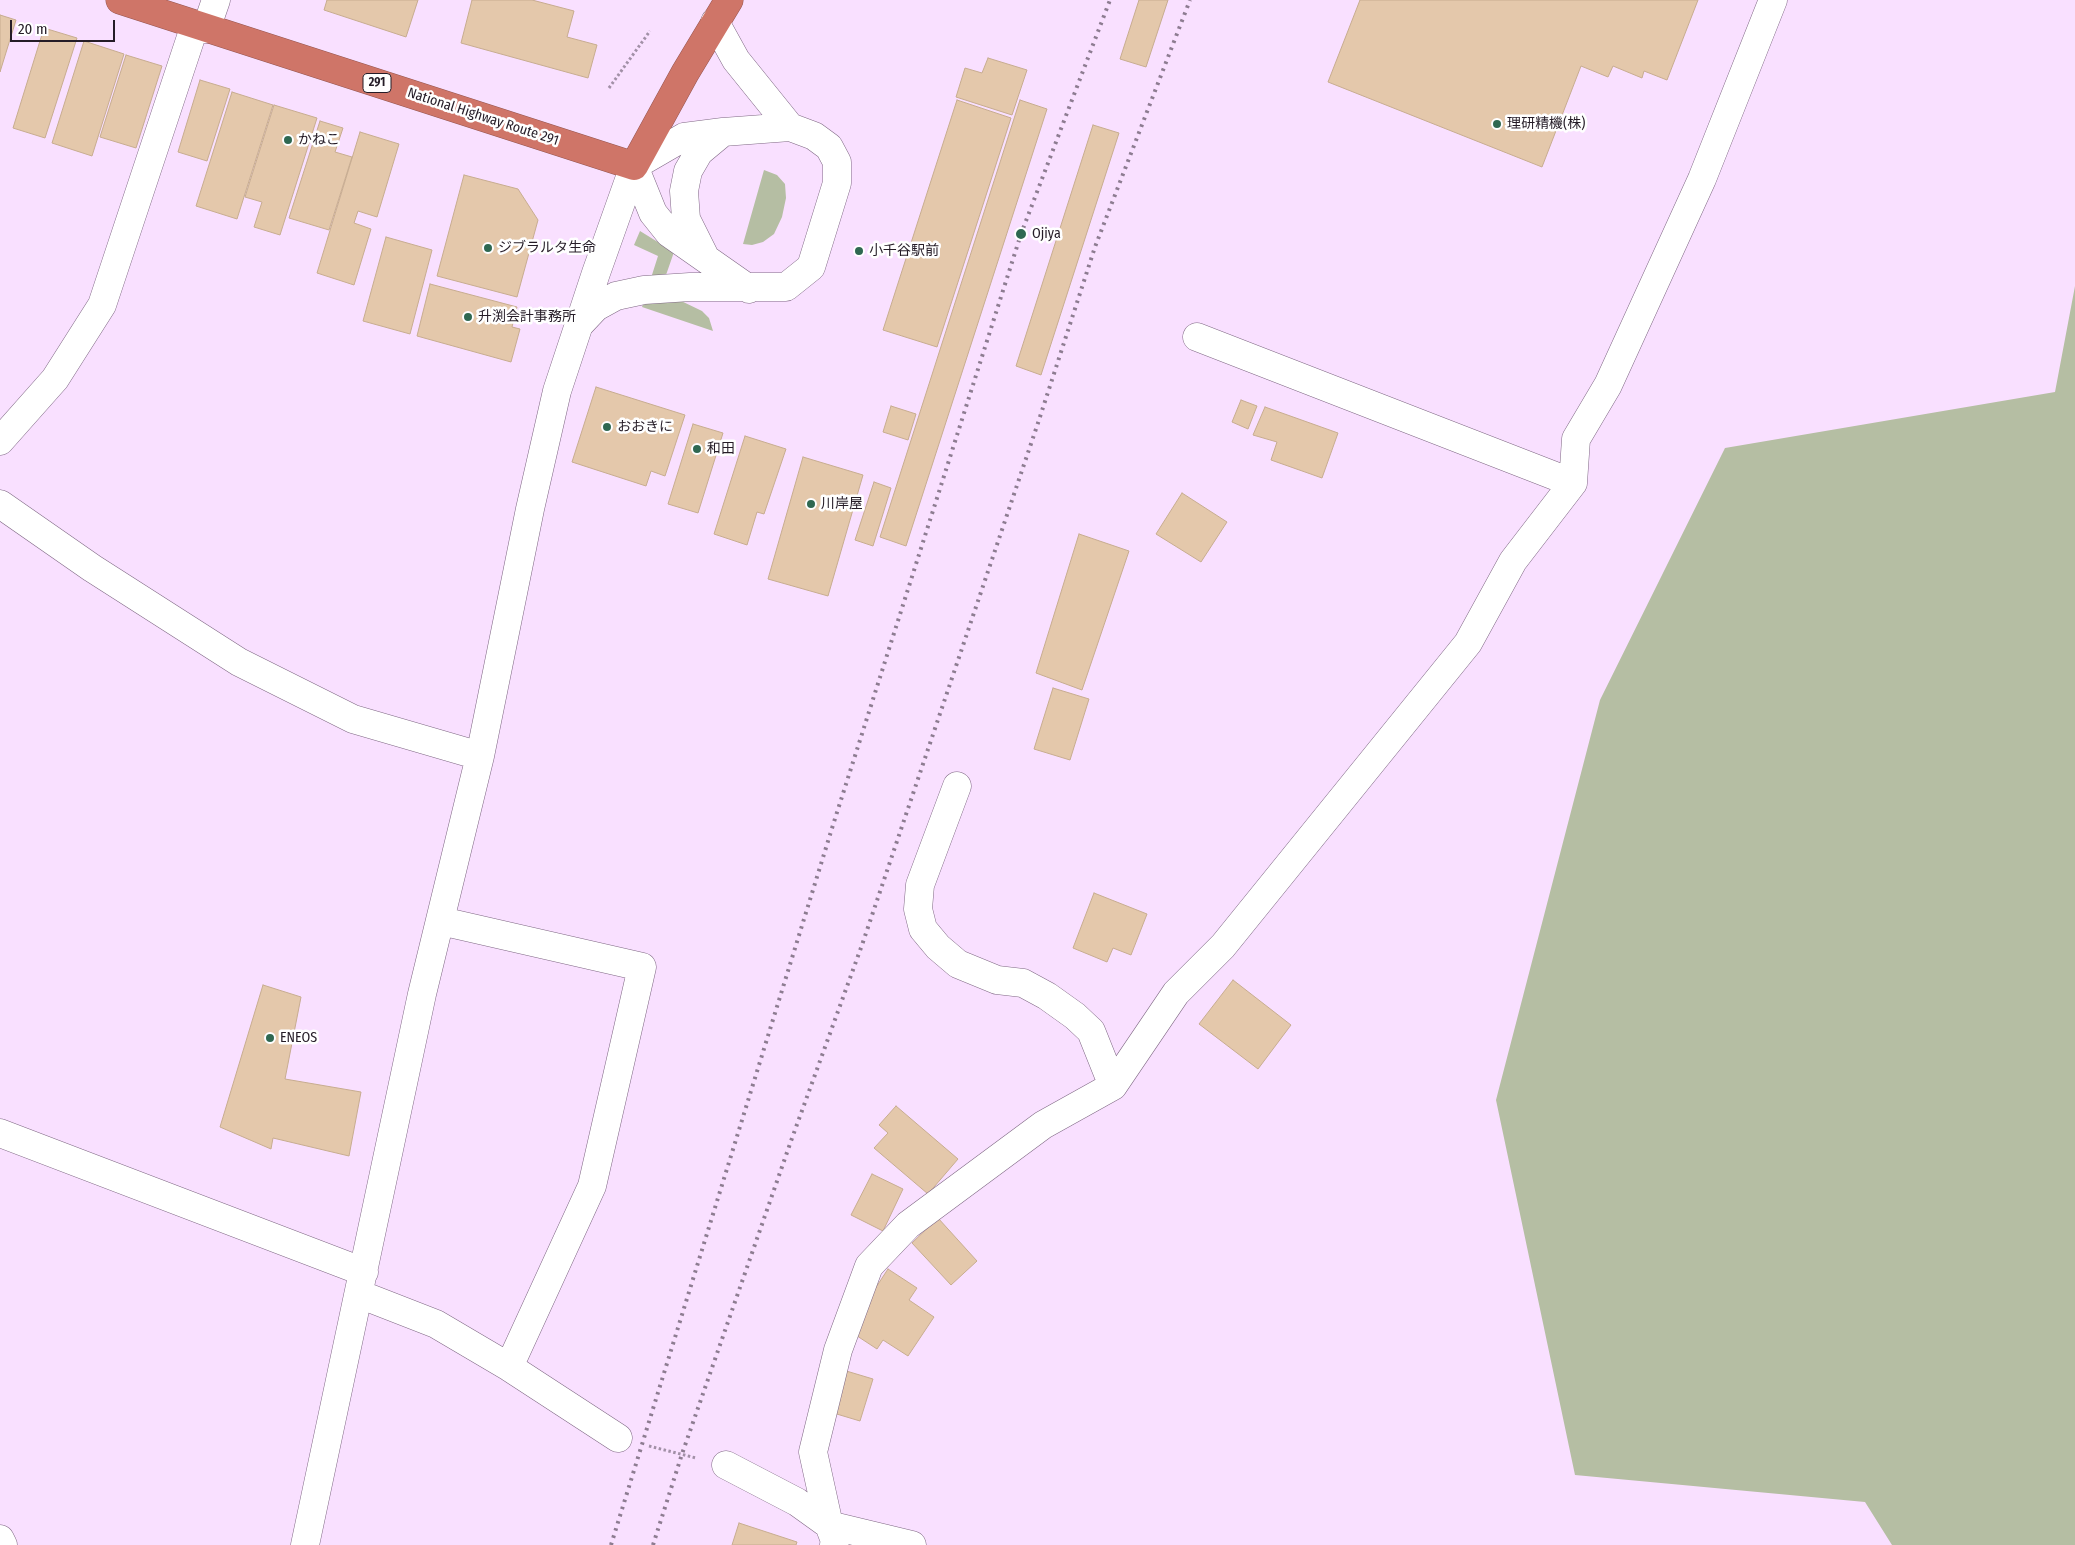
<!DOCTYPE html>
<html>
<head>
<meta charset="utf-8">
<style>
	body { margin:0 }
	#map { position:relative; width:2075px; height:1545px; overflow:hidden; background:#f9e0ff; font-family:"Fira Sans Condensed",sans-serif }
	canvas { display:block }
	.scale { position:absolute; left:10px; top:20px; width:105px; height:22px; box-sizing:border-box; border:2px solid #251c27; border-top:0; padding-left:6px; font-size:15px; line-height:18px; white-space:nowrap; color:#251c27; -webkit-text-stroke:4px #fff; paint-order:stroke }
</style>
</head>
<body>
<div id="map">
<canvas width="2075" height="1545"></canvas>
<div class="scale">20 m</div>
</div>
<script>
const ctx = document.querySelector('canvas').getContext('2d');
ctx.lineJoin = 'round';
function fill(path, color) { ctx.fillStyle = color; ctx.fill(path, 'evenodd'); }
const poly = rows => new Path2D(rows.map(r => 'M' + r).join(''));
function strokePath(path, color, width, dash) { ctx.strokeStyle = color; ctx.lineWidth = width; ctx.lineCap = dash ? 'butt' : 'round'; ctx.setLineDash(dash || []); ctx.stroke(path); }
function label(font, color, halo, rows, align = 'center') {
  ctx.font = font + ' "Fira Sans Condensed","Noto Sans JP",sans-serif'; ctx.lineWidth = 5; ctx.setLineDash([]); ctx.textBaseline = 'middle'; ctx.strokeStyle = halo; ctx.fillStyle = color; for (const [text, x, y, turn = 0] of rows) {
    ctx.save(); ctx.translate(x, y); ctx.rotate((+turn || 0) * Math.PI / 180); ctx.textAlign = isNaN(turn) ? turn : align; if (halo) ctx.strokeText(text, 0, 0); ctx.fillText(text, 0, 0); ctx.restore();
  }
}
const green = poly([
	[764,170,777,175,785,184,786,198,782,217,774,234,763,242,752,245,743,244],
	[640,231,674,252,666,275,651,278,658,256,634,245],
	[2075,286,2075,1545,1892,1545,1865,1502,1575,1475,1496,1100,1600,700,1725,448,2055,392],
	[675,298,702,311,709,318,713,331,642,307,643,304]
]);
const building = poly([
	[327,0,418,0,406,37,324,10,327,0],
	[472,0,532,0,574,11,567,37,597,45,588,78,461,43,472,0],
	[1139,0,1168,0,1146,67,1120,59,1139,0],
	[1360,0,1698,0,1667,80,1644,71,1642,78,1613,66,1608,77,1581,66,1542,167,1328,82,1360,0],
	[0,15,16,20,0,72,0,15],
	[44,28,77,38,45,138,13,128,44,28],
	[84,41,124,54,92,156,52,143,84,41],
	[126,55,162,66,136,148,100,137,126,55],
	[988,58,1027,70,1012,115,956,97,965,68,982,73,988,58],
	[200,80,230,89,207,161,178,152,200,80],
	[232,92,273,105,237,219,196,206,232,92],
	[957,100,1011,118,937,347,883,330,957,100],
	[1020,100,1047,109,906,546,880,537,1020,100],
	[274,105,317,118,280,235,254,227,262,202,245,197,274,105],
	[320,121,343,128,335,152,352,157,329,230,289,218,320,121],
	[1093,125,1119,133,1041,375,1016,366,1093,125],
	[360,132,399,144,377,217,358,211,354,223,371,229,354,285,317,273,360,132],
	[464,175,518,189,538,220,517,297,437,276,464,175],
	[386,237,432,250,410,334,363,321,386,237],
	[430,284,517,307,512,327,520,329,511,362,417,336,430,284],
	[596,387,685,415,665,476,651,471,646,486,572,462,596,387],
	[1241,400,1257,406,1248,429,1232,422,1241,400],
	[891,406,916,414,908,440,883,432,891,406],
	[1265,407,1338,433,1322,478,1271,460,1277,442,1253,435,1265,407],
	[693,424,723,433,698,513,668,504,693,424],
	[745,436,786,449,764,514,757,512,747,545,714,534,745,436],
	[803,457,863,475,828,596,768,579,803,457],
	[874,482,891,488,873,546,855,540,874,482],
	[1182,493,1227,522,1201,562,1156,534,1182,493],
	[1079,534,1129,551,1082,690,1036,673,1079,534],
	[1053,688,1089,699,1070,760,1034,749,1053,688],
	[1094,893,1147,914,1131,955,1113,948,1107,962,1073,948,1094,893],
	[1233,980,1291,1025,1258,1069,1199,1024,1233,980],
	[263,985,301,997,285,1079,361,1092,349,1156,273,1138,271,1149,220,1127,263,985],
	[896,1106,958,1159,928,1194,874,1148,888,1133,879,1125,896,1106],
	[872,1174,903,1189,883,1231,851,1215,872,1174],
	[938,1218,977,1261,951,1285,912,1243,938,1218],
	[888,1269,917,1288,909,1300,934,1317,908,1356,883,1340,877,1349,848,1330,888,1269],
	[843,1370,873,1379,860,1421,830,1412,843,1370],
	[739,1523,797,1542,796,1545,732,1545,739,1523]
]);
const path = poly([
	[609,88,650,31],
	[649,1446,696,1458]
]);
const minor = poly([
	[715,22,736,60,790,127],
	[206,29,216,0],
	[634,166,653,213,669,233,749,289],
	[705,257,686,219,684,191,688,171,699,152,723,132],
	[1197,337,1573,483],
	[0,441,55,379,102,305,195,25],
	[0,504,92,568,239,662,353,719,480,756],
	[957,786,920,885,918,909,923,929,938,947,958,964,997,980,1023,983,1047,996,1075,1016,1091,1031,1113,1086],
	[441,921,642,967,592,1186,509,1367],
	[0,1133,364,1272],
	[359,1294,436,1324,509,1367,618,1438],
	[726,1465,797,1502,829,1525,912,1545],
	[0,1539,3,1545],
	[305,1545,422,994,480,756,530,509,557,391,596,273,634,166,684,137,723,132,790,127,814,136,829,147,837,162,837,183,811,267,786,287,690,287,644,290,616,296,596,307,579,325],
	[834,1545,835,1541,829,1525,813,1452,838,1350,869,1266,908,1225,1043,1125,1113,1086,1176,993,1223,946,1468,643,1513,561,1573,483,1576,439,1608,385,1702,179,1773,0]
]);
const highway = poly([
	[120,0,634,166,685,73,729,0]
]);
const rail = poly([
	[611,1545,833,825,1021,234,1110,0],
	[653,1545,682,1454,791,1141,862,945,1038,423,1095,247,1190,0]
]);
const markers = [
	[1497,124,5,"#2f6851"],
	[288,140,5,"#2f6851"],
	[1021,234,6,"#2f6851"],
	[488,248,5,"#2f6851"],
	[859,251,5,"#2f6851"],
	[468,317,5,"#2f6851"],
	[607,427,5,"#2f6851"],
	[697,449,5,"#2f6851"],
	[811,504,5,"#2f6851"],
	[270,1038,5,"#2f6851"]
];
const shields = [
	[377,83,28]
];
const shieldNames = [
	["291",377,83]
];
const streetNames = [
	["National Highway Route 291",483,117,18]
];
const poiNames = [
	["理研精機(株)",1507,124],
	["かねこ",298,140],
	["Ojiya",1032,234],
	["ジブラルタ生命",498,248],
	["小千谷駅前",869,251],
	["升渕会計事務所",478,317],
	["おおきに",617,427],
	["和田",707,449],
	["川岸屋",821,504],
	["ENEOS",280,1038]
];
fill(green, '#b5bea3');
fill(building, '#e4c8ab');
strokePath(building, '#c7ac90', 1);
strokePath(minor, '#7f6884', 29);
strokePath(highway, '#945651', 29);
strokePath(path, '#a290a7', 3, [2.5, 2.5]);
strokePath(minor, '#fff', 28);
strokePath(highway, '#cf7568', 28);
strokePath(rail, '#8d7c91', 4, [2.5, 5]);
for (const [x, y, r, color] of markers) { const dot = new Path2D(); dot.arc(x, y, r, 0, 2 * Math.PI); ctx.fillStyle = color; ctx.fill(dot); strokePath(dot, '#fff', 2); }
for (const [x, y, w] of shields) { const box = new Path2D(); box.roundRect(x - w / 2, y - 9.5, w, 19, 4); ctx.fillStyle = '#fff'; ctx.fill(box); strokePath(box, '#251c27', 1); }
label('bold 12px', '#251c27', null, shieldNames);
label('14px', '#251c27', '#fff', streetNames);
label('14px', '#251c27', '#fff', poiNames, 'left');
</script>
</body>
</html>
